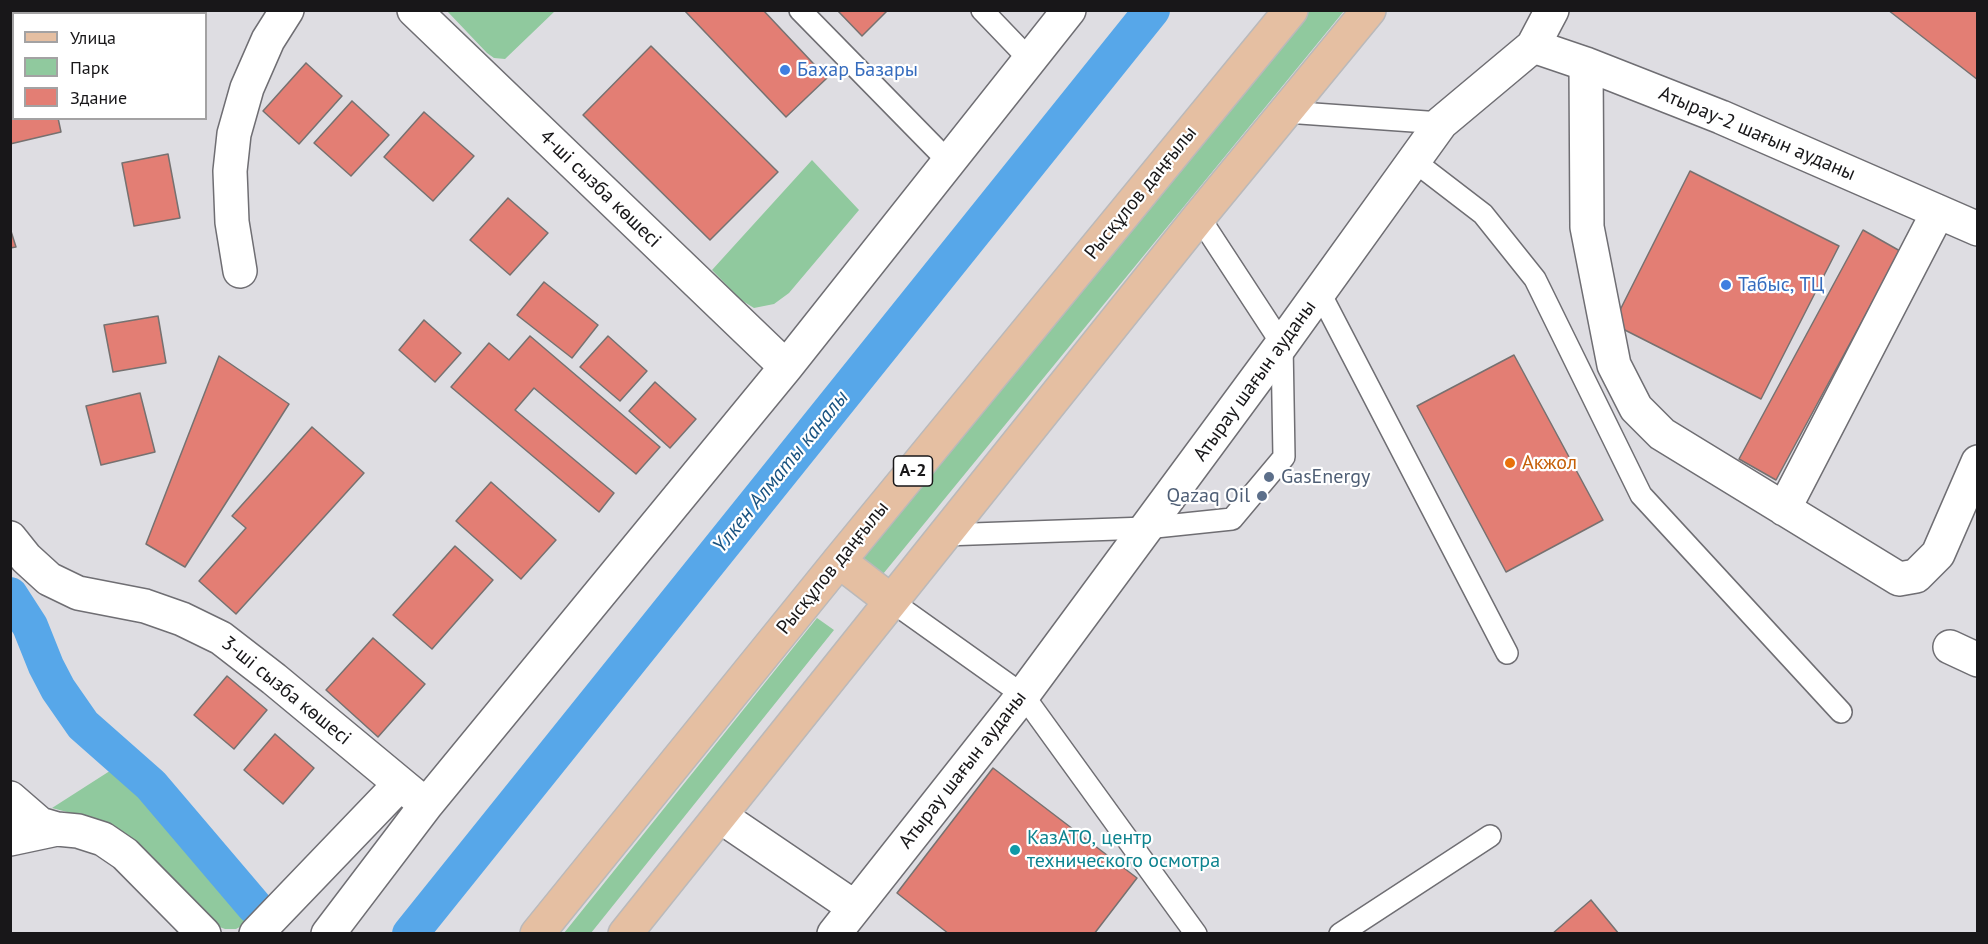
<!DOCTYPE html>
<html>
<head>
<meta charset="utf-8">
<style>
	body { margin:0 }
	#map { position:relative; width:1988px; height:944px; overflow:hidden; background:#dedde2; font-family:"PT Sans",sans-serif }
	canvas { display:block }
	.frame { position:absolute; inset:0; border:12px solid #181719; pointer-events:none }
	.legend { position:absolute; left:12px; top:12px; width:195px; height:108px; box-sizing:border-box; background:#fff; border:2px solid #a3a2a3; margin:0; padding:8px 10px; list-style:none; font-size:18px; color:#181719 }
	.legend li { display:flex; align-items:center; gap:12px; height:30px }
	.legend b { width:30px; border:2px solid #a3a2a3 }
</style>
</head>
<body>
<div id="map">
<canvas width="1988" height="944"></canvas>
<div class="frame"></div>
<ul class="legend">
<li><b style="height:8px;background:#e5bfa2"></b>Улица</li>
<li><b style="height:16px;background:#90c99e"></b>Парк</li>
<li><b style="height:16px;background:#e37e74"></b>Здание</li>
</ul>
</div>
<script>
const ctx = document.querySelector('canvas').getContext('2d');
ctx.lineJoin = 'round';
function fill(path, color) { ctx.fillStyle = color; ctx.fill(path, 'evenodd'); }
const poly = rows => new Path2D(rows.map(r => 'M' + r).join(''));
function strokePath(path, color, width, dash) { ctx.strokeStyle = color; ctx.lineWidth = width; ctx.lineCap = dash ? 'butt' : 'round'; ctx.setLineDash(dash || []); ctx.stroke(path); }
function label(font, color, halo, rows, align = 'center') {
  ctx.font = font + ' "PT Sans",sans-serif'; ctx.lineWidth = 4.5; ctx.setLineDash([]); ctx.textBaseline = 'middle'; ctx.strokeStyle = halo; ctx.fillStyle = color; for (const [text, x, y, turn = 0] of rows) {
    ctx.save(); ctx.translate(x, y); ctx.rotate((+turn || 0) * Math.PI / 180); ctx.textAlign = isNaN(turn) ? turn : align; if (halo) ctx.strokeText(text, 0, 0); ctx.fillText(text, 0, 0); ctx.restore();
  }
}
const green = poly([
	[447,11,555,11,505,59,494,58,487,53],
	[1305,11,1344,11,883,574,860,556],
	[812,160,859,210,789,293,774,304,754,308,741,300,712,270],
	[817,618,834,630,591,933,564,933],
	[116,767,163,815,247,923,236,929,225,929,217,926,208,919,151,855,122,832,101,821,52,808]
]);
const canal = poly([
	[10,595,30,626,46,666,58,689,83,725,151,785,254,906],
	[410,934,1152,10]
]);
const building = poly([
	[684,10,763,10,827,78,786,117,684,10],
	[837,10,888,10,862,36,837,10],
	[1888,10,1978,10,1978,80,1888,10],
	[651,46,778,172,710,240,583,115,651,46],
	[306,63,342,96,299,144,263,111,306,63],
	[14,77,14,118,58,118,61,132,10,144,10,78,14,77],
	[352,101,389,135,351,176,314,143,352,101],
	[424,112,474,156,433,201,384,157,424,112],
	[168,154,180,218,134,226,122,163,168,154],
	[1690,171,1839,246,1761,399,1613,324,1690,171],
	[508,198,548,233,510,275,470,240,508,198],
	[10,228,16,247,10,248,10,228],
	[1863,230,1900,251,1776,480,1739,459,1863,230],
	[544,282,598,325,572,358,517,315,544,282],
	[158,316,166,363,113,372,104,325,158,316],
	[424,320,461,353,435,382,399,350,424,320],
	[530,336,660,447,636,474,534,388,515,410,614,493,599,512,451,387,489,343,509,360,530,336],
	[608,336,647,371,620,401,580,367,608,336],
	[1514,355,1603,520,1506,572,1417,406,1514,355],
	[219,356,289,404,185,567,146,544,219,356],
	[655,382,696,419,670,448,629,411,655,382],
	[140,393,155,452,101,465,86,406,140,393],
	[312,427,364,473,236,614,199,581,246,528,232,516,312,427],
	[491,482,556,540,521,579,456,521,491,482],
	[455,546,493,580,432,649,393,615,455,546],
	[373,638,425,684,378,737,326,690,373,638],
	[227,676,267,710,234,749,194,715,227,676],
	[275,734,314,768,283,804,244,770,275,734],
	[993,768,1137,878,1094,934,949,934,897,893,993,768],
	[1591,900,1619,934,1552,934,1591,900]
]);
const service = poly([
	[800,10,948,161],
	[982,10,1030,60],
	[1286,112,1441,123],
	[1414,161,1483,214,1535,279,1641,495,1841,712],
	[1320,293,1507,653],
	[944,535,1146,528,1232,519,1284,457,1282,344,1199,217],
	[891,601,1023,695,1196,934],
	[1340,934,1490,836]
]);
const minor = poly([
	[414,10,786,367],
	[1533,46,1586,64,1721,117,1978,229],
	[1586,64,1587,227,1614,365,1636,408,1662,434,1899,579,1916,576,1938,554,1978,462],
	[240,271,232,222,230,171,234,134,247,88,268,40,287,10],
	[1784,509,1938,212],
	[10,538,26,558,49,579,78,593,145,606,182,619,221,638,274,679,426,805],
	[1950,647,1978,660],
	[10,798,40,824,57,829,78,831,103,839,125,854,204,934],
	[720,816,854,907],
	[10,839,57,829],
	[256,934,400,784],
	[328,934,426,805,786,367,1069,10],
	[834,934,1023,695,1282,344,1441,123,1533,46,1552,10]
]);
const primary = poly([
	[839,561,891,601],
	[537,934,839,561,1291,10],
	[625,934,1199,217,1369,10]
]);
const markers = [
	[785,70,6,"#3f7fe0"],
	[1726,285,6,"#3f7fe0"],
	[1510,463,6,"#e8710a"],
	[1269,477,6,"#5c6f8a"],
	[1262,496,6,"#5c6f8a"],
	[1015,850,6,"#0f9aa8"]
];
const shields = [
	[913,471,39]
];
const shieldNames = [
	["A-2",913,471]
];
const shopNames = [
	["Бахар Базары",797,70],
	["Табыс, ТЦ",1738,285]
];
const streetNames = [
	["Атырау-2 шағын ауданы",1757,134,23],
	["4-ші сызба көшесі",600,189,44],
	["Рысқұлов даңғылы",1141,193,-51],
	["Атырау шағын ауданы",1255,381,-54],
	["Рысқұлов даңғылы",833,568,-51],
	["3-ші сызба көшесі",286,691,39],
	["Атырау шағын ауданы",963,770,-52]
];
const foodNames = [
	["Акжол",1522,463]
];
const serviceNames = [
	["GasEnergy",1281,477],
	["Qazaq Oil",1250,496,"right"]
];
const cultureNames = [
	["КазАТО, центр",1027,838],
	["технического осмотра",1027,861]
];
const waterNames = [
	["Үлкен Алматы каналы",781,472,-51]
];
fill(green, '#90c99e');
strokePath(canal, '#57a7e9', 36);
fill(building, '#e37e74');
strokePath(building, '#767170', 1.5);
strokePath(service, '#6f6e73', 24);
strokePath(minor, '#6f6e73', 36);
strokePath(primary, '#bab9ba', 36);
strokePath(service, '#fff', 21);
strokePath(minor, '#fff', 33);
strokePath(primary, '#e5bfa2', 33);
for (const [x, y, r, color] of markers) { const dot = new Path2D(); dot.arc(x, y, r, 0, 2 * Math.PI); ctx.fillStyle = color; ctx.fill(dot); strokePath(dot, '#fff', 2); }
for (const [x, y, w] of shields) { const box = new Path2D(); box.roundRect(x - w / 2, y - 15, w, 30, 4.5); ctx.fillStyle = '#fff'; ctx.fill(box); strokePath(box, '#181719', 1.5); }
label('bold 18px', '#181719', null, shieldNames);
label('20px', '#366cbe', '#fff', shopNames, 'left');
label('20px', '#181719', '#fff', streetNames);
label('20px', '#c56008', '#fff', foodNames, 'left');
label('20px', '#4e5e75', '#fff', serviceNames, 'left');
label('20px', '#0d838f', '#fff', cultureNames, 'left');
label('italic 21px', '#1a5380', '#fff', waterNames);
</script>
</body>
</html>
